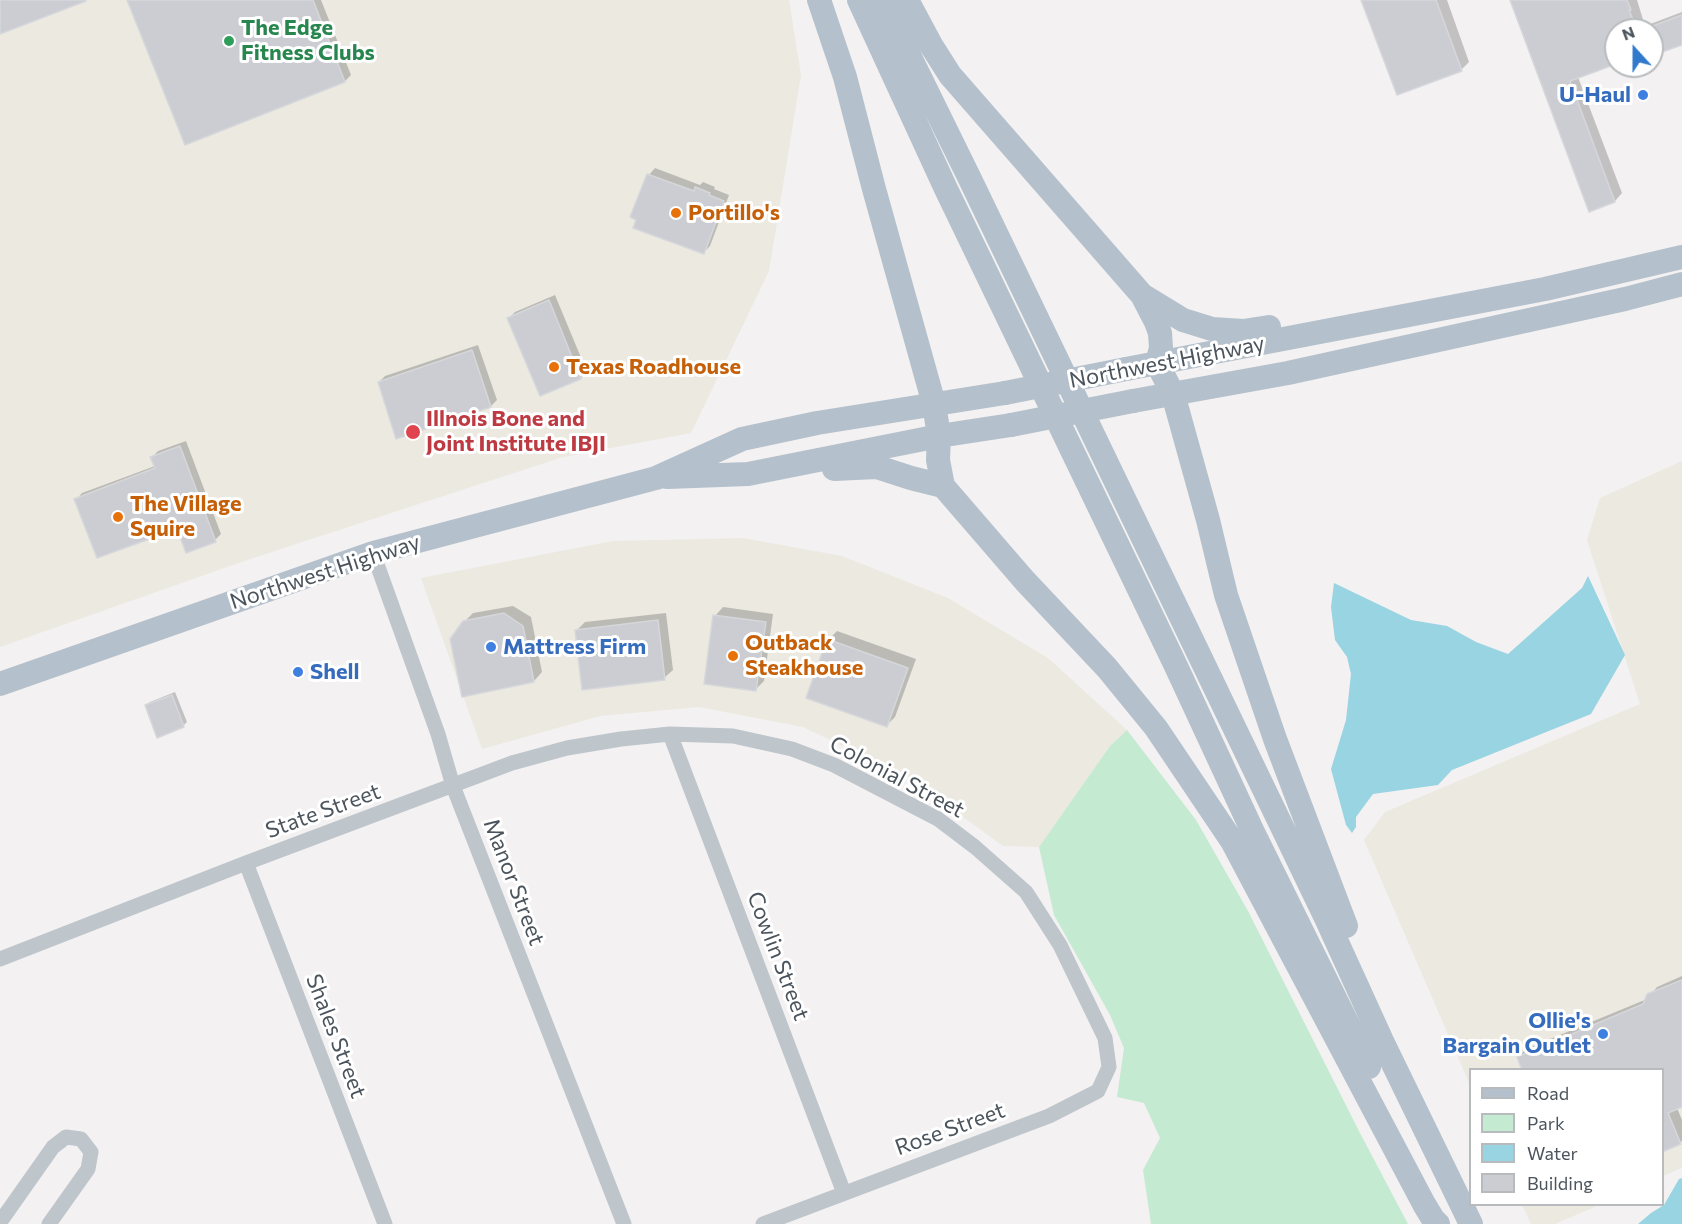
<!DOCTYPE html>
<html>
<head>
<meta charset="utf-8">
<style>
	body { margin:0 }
	#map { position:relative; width:1682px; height:1224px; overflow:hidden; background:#f3f1f1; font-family:Commissioner,sans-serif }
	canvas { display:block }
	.legend { position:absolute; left:1469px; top:1068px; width:195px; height:138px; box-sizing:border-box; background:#fff; border:2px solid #b7bbbe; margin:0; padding:8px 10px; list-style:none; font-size:18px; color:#4b545c }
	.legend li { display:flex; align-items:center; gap:12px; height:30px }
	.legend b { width:30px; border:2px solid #b7bbbe }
	.north { position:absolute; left:1604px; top:18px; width:60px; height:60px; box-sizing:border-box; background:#fff; border:2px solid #b7bbbe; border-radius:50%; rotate:339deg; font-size:16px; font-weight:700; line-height:24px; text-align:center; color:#4b545c }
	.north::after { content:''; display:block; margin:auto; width:21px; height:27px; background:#3079cd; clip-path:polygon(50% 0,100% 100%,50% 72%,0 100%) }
</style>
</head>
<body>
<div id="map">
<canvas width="1682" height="1224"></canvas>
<ul class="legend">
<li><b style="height:8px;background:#b4c0cb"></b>Road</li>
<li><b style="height:16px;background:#c5ead2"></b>Park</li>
<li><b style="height:16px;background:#98d4e2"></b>Water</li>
<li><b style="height:16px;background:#cbcdd2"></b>Building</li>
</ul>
<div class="north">N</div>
</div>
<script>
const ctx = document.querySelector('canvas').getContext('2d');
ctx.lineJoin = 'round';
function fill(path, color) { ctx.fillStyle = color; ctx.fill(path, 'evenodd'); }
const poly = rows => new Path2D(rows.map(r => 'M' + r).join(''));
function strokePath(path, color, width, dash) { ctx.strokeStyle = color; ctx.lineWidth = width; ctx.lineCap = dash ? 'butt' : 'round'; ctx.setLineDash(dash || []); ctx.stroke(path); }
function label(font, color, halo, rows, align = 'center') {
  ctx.font = font + ' Commissioner,sans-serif'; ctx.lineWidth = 6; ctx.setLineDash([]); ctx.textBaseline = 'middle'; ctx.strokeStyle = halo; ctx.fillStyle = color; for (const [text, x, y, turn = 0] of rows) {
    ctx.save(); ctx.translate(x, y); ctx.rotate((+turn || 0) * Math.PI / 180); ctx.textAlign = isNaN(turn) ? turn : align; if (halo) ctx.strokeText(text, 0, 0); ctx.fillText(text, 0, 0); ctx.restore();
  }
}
const commercial = poly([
	[0,0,789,0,801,75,769,271,691,433,563,457,247,560,0,647],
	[1682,461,1682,1168,1663,1176,1662,1070,1470,1070,1470,1085,1364,840,1385,812,1640,704,1587,540,1600,498],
	[743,538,842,556,948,598,1048,658,1127,730,1110,746,1039,847,1003,846,908,777,803,727,699,707,600,716,482,749,421,578,613,541],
	[1522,1205,1599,1205,1555,1224,1531,1224]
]);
const green = poly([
	[1127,730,1196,820,1248,911,1360,1133,1408,1224,1151,1224,1143,1170,1160,1138,1144,1103,1117,1097,1124,1048,1110,1015,1054,915,1039,847,1110,746]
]);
const water = poly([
	[1588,576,1625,655,1591,714,1452,770,1438,785,1373,794,1356,817,1356,827,1352,833,1346,825,1331,769,1346,720,1351,674,1347,657,1335,640,1331,607,1334,583,1411,620,1447,626,1476,642,1508,654,1582,588],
	[1682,1178,1682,1224,1638,1224,1651,1213,1664,1205,1679,1179]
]);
const shadow = poly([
	[132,0,321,0,351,75,345,81,185,143],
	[1363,0,1447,0,1469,62,1461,70],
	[1512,0,1637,0,1645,26,1682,12,1682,43,1661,45,1652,49,1652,30,1616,30,1616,62,1578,77,1622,193,1615,201,1590,210],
	[655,168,700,185,703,182,715,187,714,189,729,195,710,246,704,252,632,217,649,175],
	[555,295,587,372,581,378,541,394,509,318,515,312],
	[478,345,497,400,491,406,379,382,385,376],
	[186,441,221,534,215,540,178,527,76,500,82,493,155,466,152,457,158,451],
	[513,606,531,617,542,672,534,681,464,622,473,613],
	[723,607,773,614,764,681,756,689,715,616],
	[666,613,673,670,664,678,577,630,585,622],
	[837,631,916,659,895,717,887,725,828,640],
	[175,692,187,722,183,726,146,705,150,702],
	[1682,976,1682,1106,1677,1108,1682,1120,1682,1141,1680,1143,1662,1150,1662,1070,1518,1057,1526,1049,1647,999,1657,987]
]);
const building = poly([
	[0,0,86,0,86,1,0,34,0,0],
	[127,0,313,0,345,82,185,145,127,0],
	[1361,0,1436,0,1462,71,1397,95,1361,0],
	[1510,0,1627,0,1631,10,1629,10,1637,30,1616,30,1616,64,1570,81,1615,202,1589,212,1510,0],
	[1682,15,1682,45,1662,52,1653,26,1682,15],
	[647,174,694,191,695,187,710,193,709,195,724,201,704,254,633,228,636,220,630,217,647,174],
	[549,300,581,379,540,396,507,318,549,300],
	[472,350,491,407,396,439,378,382,472,350],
	[180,446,216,542,186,553,177,529,97,558,74,499,155,468,150,457,180,446],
	[504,613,523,626,534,682,462,697,450,639,463,621,504,613],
	[713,615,766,622,756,691,704,684,713,615],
	[658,620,665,680,582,690,575,630,658,620],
	[827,639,908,668,887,727,806,698,827,639],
	[172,695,184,727,157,738,145,705,172,695],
	[1682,980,1682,1107,1668,1113,1681,1144,1662,1152,1662,1070,1522,1070,1517,1057,1643,1004,1647,994,1682,980]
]);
const minor = poly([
	[373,553,438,734,453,786,624,1224],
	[670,734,844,1193],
	[246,863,385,1224],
	[0,959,246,863,512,763,567,748,621,739,670,734,733,736,792,749,834,765,938,819,975,847,1026,892,1060,945,1105,1038,1109,1067,1098,1091,1049,1116,763,1224],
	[3,1218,53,1147,66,1137,81,1139,91,1152,88,1169,49,1224]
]);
const primary = poly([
	[819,0,845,77,874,189,934,404,939,436,938,460,943,486,1025,581,1107,668,1156,728,1232,841,1424,1204,1433,1219,1438,1224],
	[859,0,946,189,1175,664,1252,830,1369,1067],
	[882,0,969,177,1326,918,1382,1041,1471,1224],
	[907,0,931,45,950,75,1142,295,1156,322,1160,333,1161,348,1157,363,1173,394,1208,520,1226,595,1275,739,1346,926],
	[1142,295,1183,320,1212,329,1243,331,1269,327],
	[1126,369,1545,289,1682,257],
	[1133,401,1288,373,1625,299,1682,284],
	[834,469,877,467,911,478,943,486],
	[667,477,748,474,939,436,1011,425],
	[0,684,373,553,656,478,742,439,817,423,1005,393]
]);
const primaryBridge = poly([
	[1005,393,1126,369],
	[1011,425,1133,401]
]);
const markers = [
	[229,41,6,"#2e9e5b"],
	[1643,95,6,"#3f7fe0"],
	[676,213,6,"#e8710a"],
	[554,367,6,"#e8710a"],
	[413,432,8,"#e0444e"],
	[118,517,6,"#e8710a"],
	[491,647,6,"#3f7fe0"],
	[733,656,6,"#e8710a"],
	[298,672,6,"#3f7fe0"],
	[1603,1034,6,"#3f7fe0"]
];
const leisureNames = [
	["The Edge",241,28],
	["Fitness Clubs",241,53]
];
const shopNames = [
	["U-Haul",1631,95],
	["Mattress Firm",503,647,"left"],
	["Shell",310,672,"left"],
	["Ollie's",1591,1021],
	["Bargain Outlet",1591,1046]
];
const foodNames = [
	["Portillo's",688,213],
	["Texas Roadhouse",566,367],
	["The Village",130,504],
	["Squire",130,529],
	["Outback",745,643],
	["Steakhouse",745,668]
];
const streetNames = [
	["Northwest Highway",1167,362,-11],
	["Northwest Highway",325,572,-18],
	["Colonial Street",897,777,28],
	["State Street",323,811,-20],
	["Manor Street",514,882,69],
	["Cowlin Street",778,956,69],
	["Shales Street",336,1036,69],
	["Rose Street",950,1129,-20]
];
const healthNames = [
	["Illnois Bone and",426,419],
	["Joint Institute IBJI",426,444]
];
fill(commercial, '#ece9e1');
fill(green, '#c5ead2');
fill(water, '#98d4e2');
fill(shadow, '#0003');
fill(building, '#cbcdd2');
strokePath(building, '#d5d7db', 1.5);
strokePath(minor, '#bec5cb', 15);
strokePath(primary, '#b4c0cb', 24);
strokePath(primaryBridge, '#b4c0cb', 24);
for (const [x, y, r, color] of markers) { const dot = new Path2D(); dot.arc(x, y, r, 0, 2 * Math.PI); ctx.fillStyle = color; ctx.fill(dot); strokePath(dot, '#fff', 2); }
label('bold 22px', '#27864d', '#fff', leisureNames, 'left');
label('bold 22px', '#366cbe', '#fff', shopNames, 'right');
label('bold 22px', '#c56008', '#fff', foodNames, 'left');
label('22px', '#4b545c', '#fff', streetNames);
label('bold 22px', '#be3a42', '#fff', healthNames, 'left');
</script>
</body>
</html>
